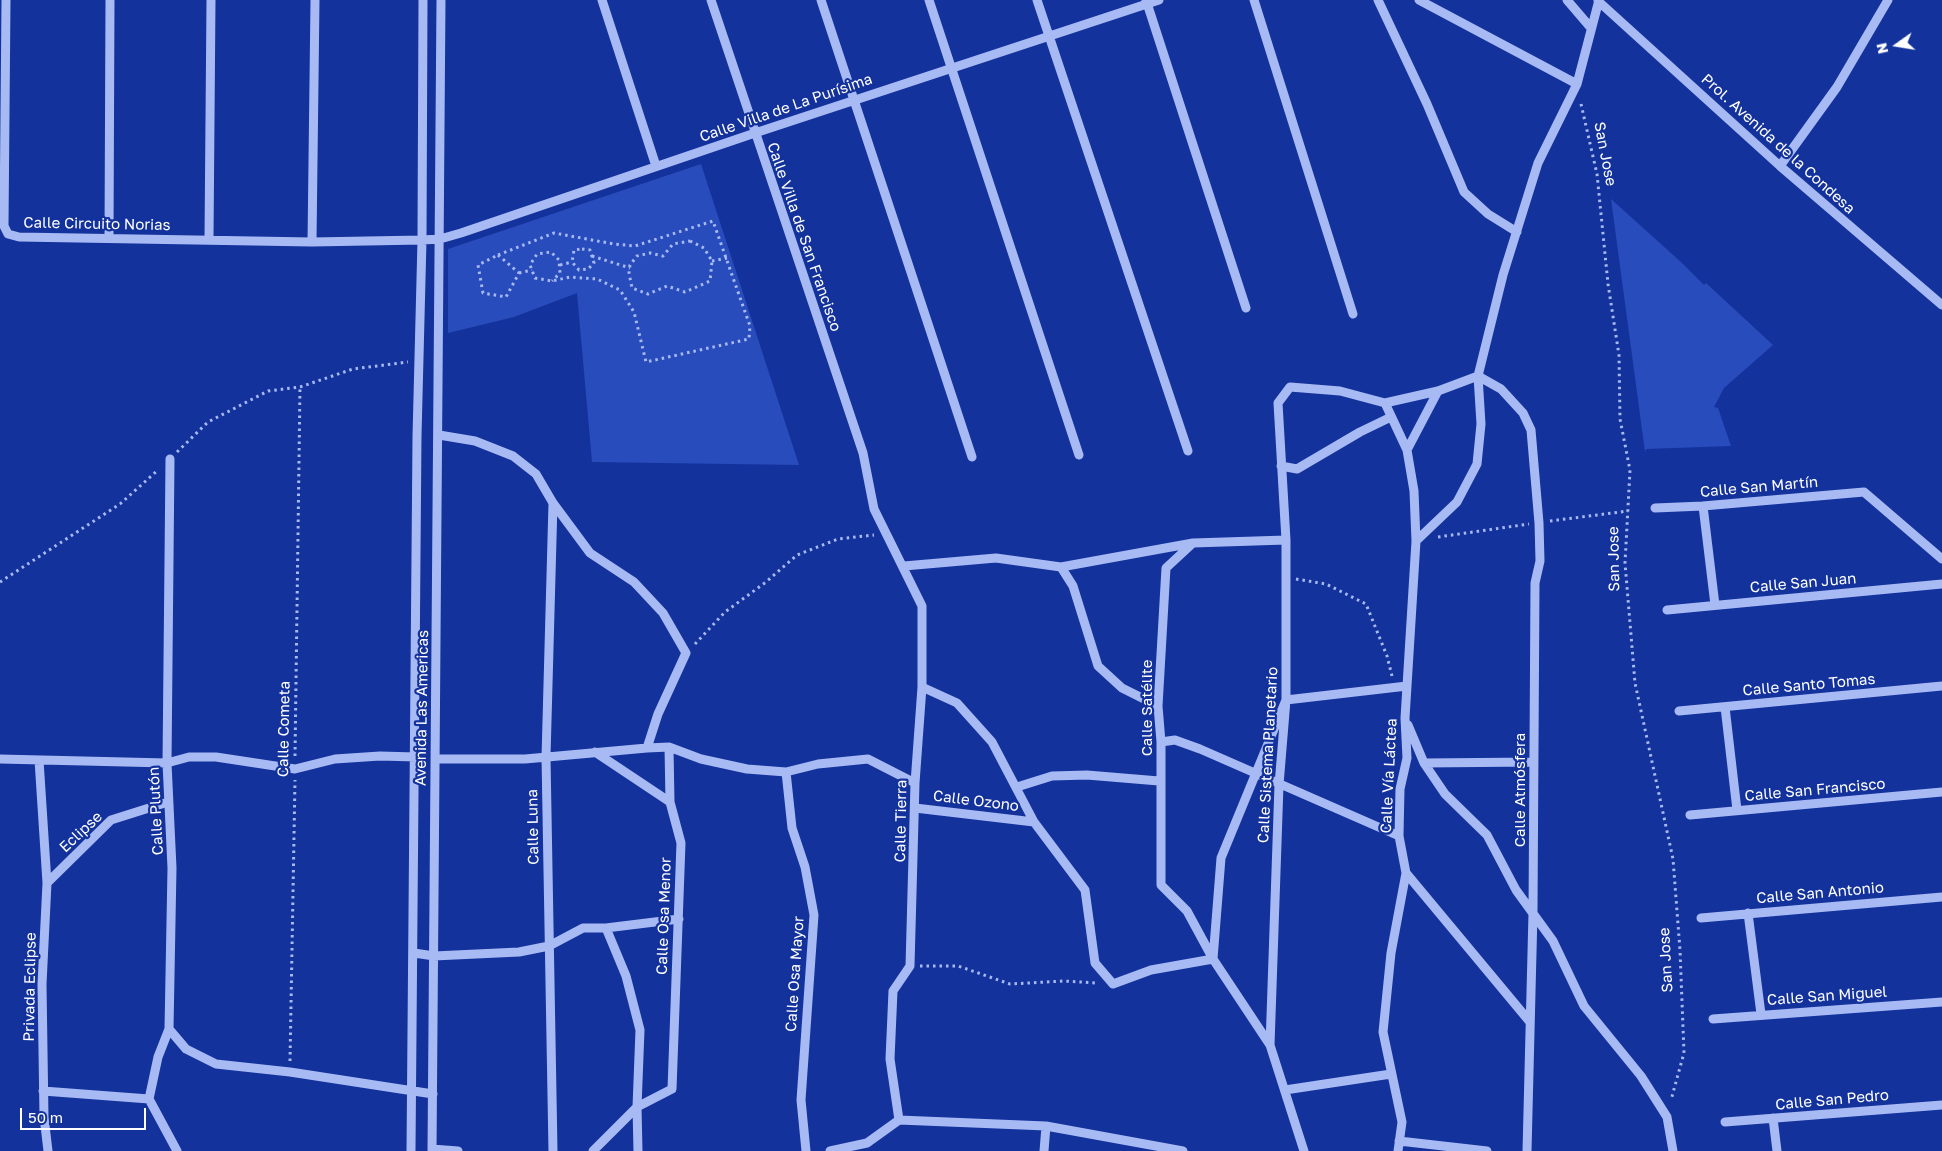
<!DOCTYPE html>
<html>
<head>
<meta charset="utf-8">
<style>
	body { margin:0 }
	#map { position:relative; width:1942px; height:1151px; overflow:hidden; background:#13329c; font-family:"Golos Text",sans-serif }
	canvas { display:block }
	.north { position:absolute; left:1872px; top:20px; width:50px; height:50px; -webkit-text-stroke:4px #13329c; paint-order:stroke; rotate:257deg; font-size:14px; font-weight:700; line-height:20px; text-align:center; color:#fff }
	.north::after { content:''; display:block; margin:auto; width:18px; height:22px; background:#fff; clip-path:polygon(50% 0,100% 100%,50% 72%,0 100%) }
	.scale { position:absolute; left:20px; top:1108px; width:126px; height:22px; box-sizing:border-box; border:2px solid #fff; border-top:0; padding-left:6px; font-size:15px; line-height:18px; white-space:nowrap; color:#fff; -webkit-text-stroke:4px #13329c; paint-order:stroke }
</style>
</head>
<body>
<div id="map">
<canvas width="1942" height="1151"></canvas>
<div class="north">N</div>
<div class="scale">50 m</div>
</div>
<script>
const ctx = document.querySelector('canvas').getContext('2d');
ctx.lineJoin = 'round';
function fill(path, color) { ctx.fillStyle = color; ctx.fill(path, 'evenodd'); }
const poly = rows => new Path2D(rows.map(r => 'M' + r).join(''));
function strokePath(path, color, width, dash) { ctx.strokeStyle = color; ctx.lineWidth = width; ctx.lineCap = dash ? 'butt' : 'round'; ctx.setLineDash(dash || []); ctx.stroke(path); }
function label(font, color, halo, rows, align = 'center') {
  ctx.font = font + ' "Golos Text",sans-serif'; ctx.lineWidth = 4.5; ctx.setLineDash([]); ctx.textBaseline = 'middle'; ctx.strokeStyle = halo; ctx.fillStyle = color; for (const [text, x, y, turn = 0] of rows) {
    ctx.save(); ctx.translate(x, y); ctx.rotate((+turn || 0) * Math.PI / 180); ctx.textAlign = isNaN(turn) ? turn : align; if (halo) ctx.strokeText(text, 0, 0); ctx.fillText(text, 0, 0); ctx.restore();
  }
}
const green = poly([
	[701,164,799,465,592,462,577,293,514,317,448,333,448,249],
	[1611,199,1682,263,1704,285,1706,283,1773,345,1724,388,1714,407,1718,408,1731,446,1646,449,1645,452]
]);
const path = poly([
	[1581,104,1597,174,1608,284,1619,355,1620,419,1630,470,1625,563,1635,683,1673,859,1680,950,1684,1053,1671,1100],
	[690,241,704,248,712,261,710,281,685,292,667,286,648,294,632,288,629,273,630,265,637,256,650,253,663,256,673,244,690,241],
	[582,249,590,250,594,263,588,269,579,270,572,262,574,250,582,249],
	[498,255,554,233,614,244,635,246,713,221,750,326,749,339,646,362,634,312,620,290,597,279,570,277,552,281,535,278,530,265,537,254,551,252,559,260,560,273,552,281],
	[498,255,519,273,506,297,483,293,478,265,498,255],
	[592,256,630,268],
	[712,261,727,258],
	[560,265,572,262],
	[519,273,532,270],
	[177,452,208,422,268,391,300,387,353,369,408,362],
	[1550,521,1628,511],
	[1438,537,1529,524],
	[1296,579,1326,584,1366,604,1387,656,1392,676],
	[0,582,120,504,158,470],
	[695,644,725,612,766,582,797,555,838,539,874,535],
	[295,756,300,387],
	[920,966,958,966,1010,984,1064,981,1096,983],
	[290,1061,295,780]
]);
const minor = poly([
	[6,0,4,226,8,234,19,237,312,242,422,240,440,239,461,233,755,133,1159,0],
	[602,0,656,166],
	[711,0,863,453,874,509,922,606,922,687,915,783,910,966,893,991,890,1059,899,1120,867,1143,830,1151],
	[821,0,972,457],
	[929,0,1079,455],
	[1037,0,1188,451],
	[1146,0,1246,308],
	[1254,0,1353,314],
	[1378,0,1427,104,1464,192,1488,214,1517,232],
	[1419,0,1577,84],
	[1567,0,1591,28],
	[1598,1,1780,166,1942,305],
	[1780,166,1837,87,1888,0],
	[109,238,110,0],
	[209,239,211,0],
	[312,242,315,0],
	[1385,403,1407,450,1414,491,1416,541,1405,718,1407,758,1400,789,1399,836,1406,873,1391,953,1383,1032,1402,1122,1398,1151],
	[1407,450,1438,391],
	[170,459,167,763,172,868,169,1029,158,1057,149,1099,177,1151],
	[1281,466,1297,469,1360,432,1391,417],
	[553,503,546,757,553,1151],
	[1703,506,1715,605],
	[1655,508,1703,506,1864,492,1942,559],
	[1416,541,1457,502,1477,464,1481,424,1478,376,1503,275,1538,163,1577,84,1599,0],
	[904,566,996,558,1061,567,1193,543,1286,540],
	[1061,567,1073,586,1098,666,1122,688,1158,706],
	[1667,610,1942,584],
	[922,687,957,703,992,742,1034,822,1085,890,1095,963,1113,984,1151,970,1213,959,1187,911,1161,885,1161,742,1158,706,1166,568,1193,543],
	[1725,707,1737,810],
	[1679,711,1942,686],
	[1408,725,1424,763,1445,794,1487,835,1516,890,1553,941,1584,1006,1641,1076,1667,1117,1673,1151],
	[1161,742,1175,740,1200,749,1399,836],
	[647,748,669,747,701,759,747,769,786,772,818,764,868,759,915,783],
	[595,752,670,802],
	[0,759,167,763,189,757,216,757,295,769,335,759,380,756,416,757],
	[435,759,525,759,647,748,658,714,686,653,663,613,634,582,590,553,553,503,536,474,513,456,475,441,439,435],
	[39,760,47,883,42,984,44,1117,48,1151],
	[1424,763,1534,762],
	[786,772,792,828,805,867,814,915,801,1100,806,1151],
	[1017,787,1052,776,1087,775,1159,781],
	[915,808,1034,822],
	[1690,815,1942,792],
	[1406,873,1530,1022],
	[47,883,111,820,168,802],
	[1748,913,1761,1014],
	[1701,918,1942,897],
	[606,928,626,976,640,1030,637,1107,638,1151],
	[414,953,434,956,519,952,549,946,583,928,606,928,679,919],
	[1713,1019,1942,1002],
	[169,1029,186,1049,216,1064,290,1072,433,1094],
	[1270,1045,1279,785,1286,700,1286,540,1278,403,1290,387,1340,391,1385,403,1438,391,1478,376,1501,389,1523,413,1531,430,1539,523,1540,561,1535,583,1533,913,1527,1151],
	[1285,1090,1391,1074],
	[43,1091,149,1099],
	[1773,1118,1777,1151],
	[899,1120,1046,1126,1183,1151],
	[1725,1122,1942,1105],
	[1399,1141,1487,1151],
	[432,1149,458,1151],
	[411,1151,417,436,422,240,423,0],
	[432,1151,441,0],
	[593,1151,637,1107,672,1089,681,843,670,802,669,747],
	[1044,1151,1046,1126],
	[1304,1151,1270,1045,1213,959,1221,858,1286,700,1407,686]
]);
const streetNames = [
	["Calle Villa de La Purísima",786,108,-19],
	["Prol. Avenida de la Condesa",1778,144,42],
	["San Jose",1605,154,79],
	["Calle Circuito Norias",97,224,1],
	["Calle Villa de San Francisco",804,237,71],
	["Calle San Martín",1759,487,-5],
	["San Jose",1614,559,-91],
	["Calle San Juan",1803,583,-5],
	["Calle Santo Tomas",1809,685,-5],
	["Avenida Las Americas",422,708,-89],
	["Calle Satélite",1147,708,-90],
	["Calle Cometa",284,729,-89],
	["Calle Sistema Planetario",1268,755,-87],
	["Calle Vía Láctea",1389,776,-87],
	["Calle Atmósfera",1520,790,-90],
	["Calle San Francisco",1815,790,-5],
	["Calle Ozono",976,801,7],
	["Calle Plutón",156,811,-93],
	["Calle Tierra",901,821,-89],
	["Calle Luna",533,827,-91],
	["Eclipse",81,832,-43],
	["Calle San Antonio",1820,893,-5],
	["Calle Osa Menor",664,916,-88],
	["San Jose",1666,960,-93],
	["Calle Osa Mayor",795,974,-86],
	["Privada Eclipse",30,987,-89],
	["Calle San Miguel",1827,996,-4],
	["Calle San Pedro",1832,1100,-5]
];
fill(green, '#294cbc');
strokePath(path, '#a8baf4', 3, [2.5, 4]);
strokePath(minor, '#a8baf4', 9);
label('15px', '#fff', '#13329c', streetNames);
</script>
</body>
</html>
